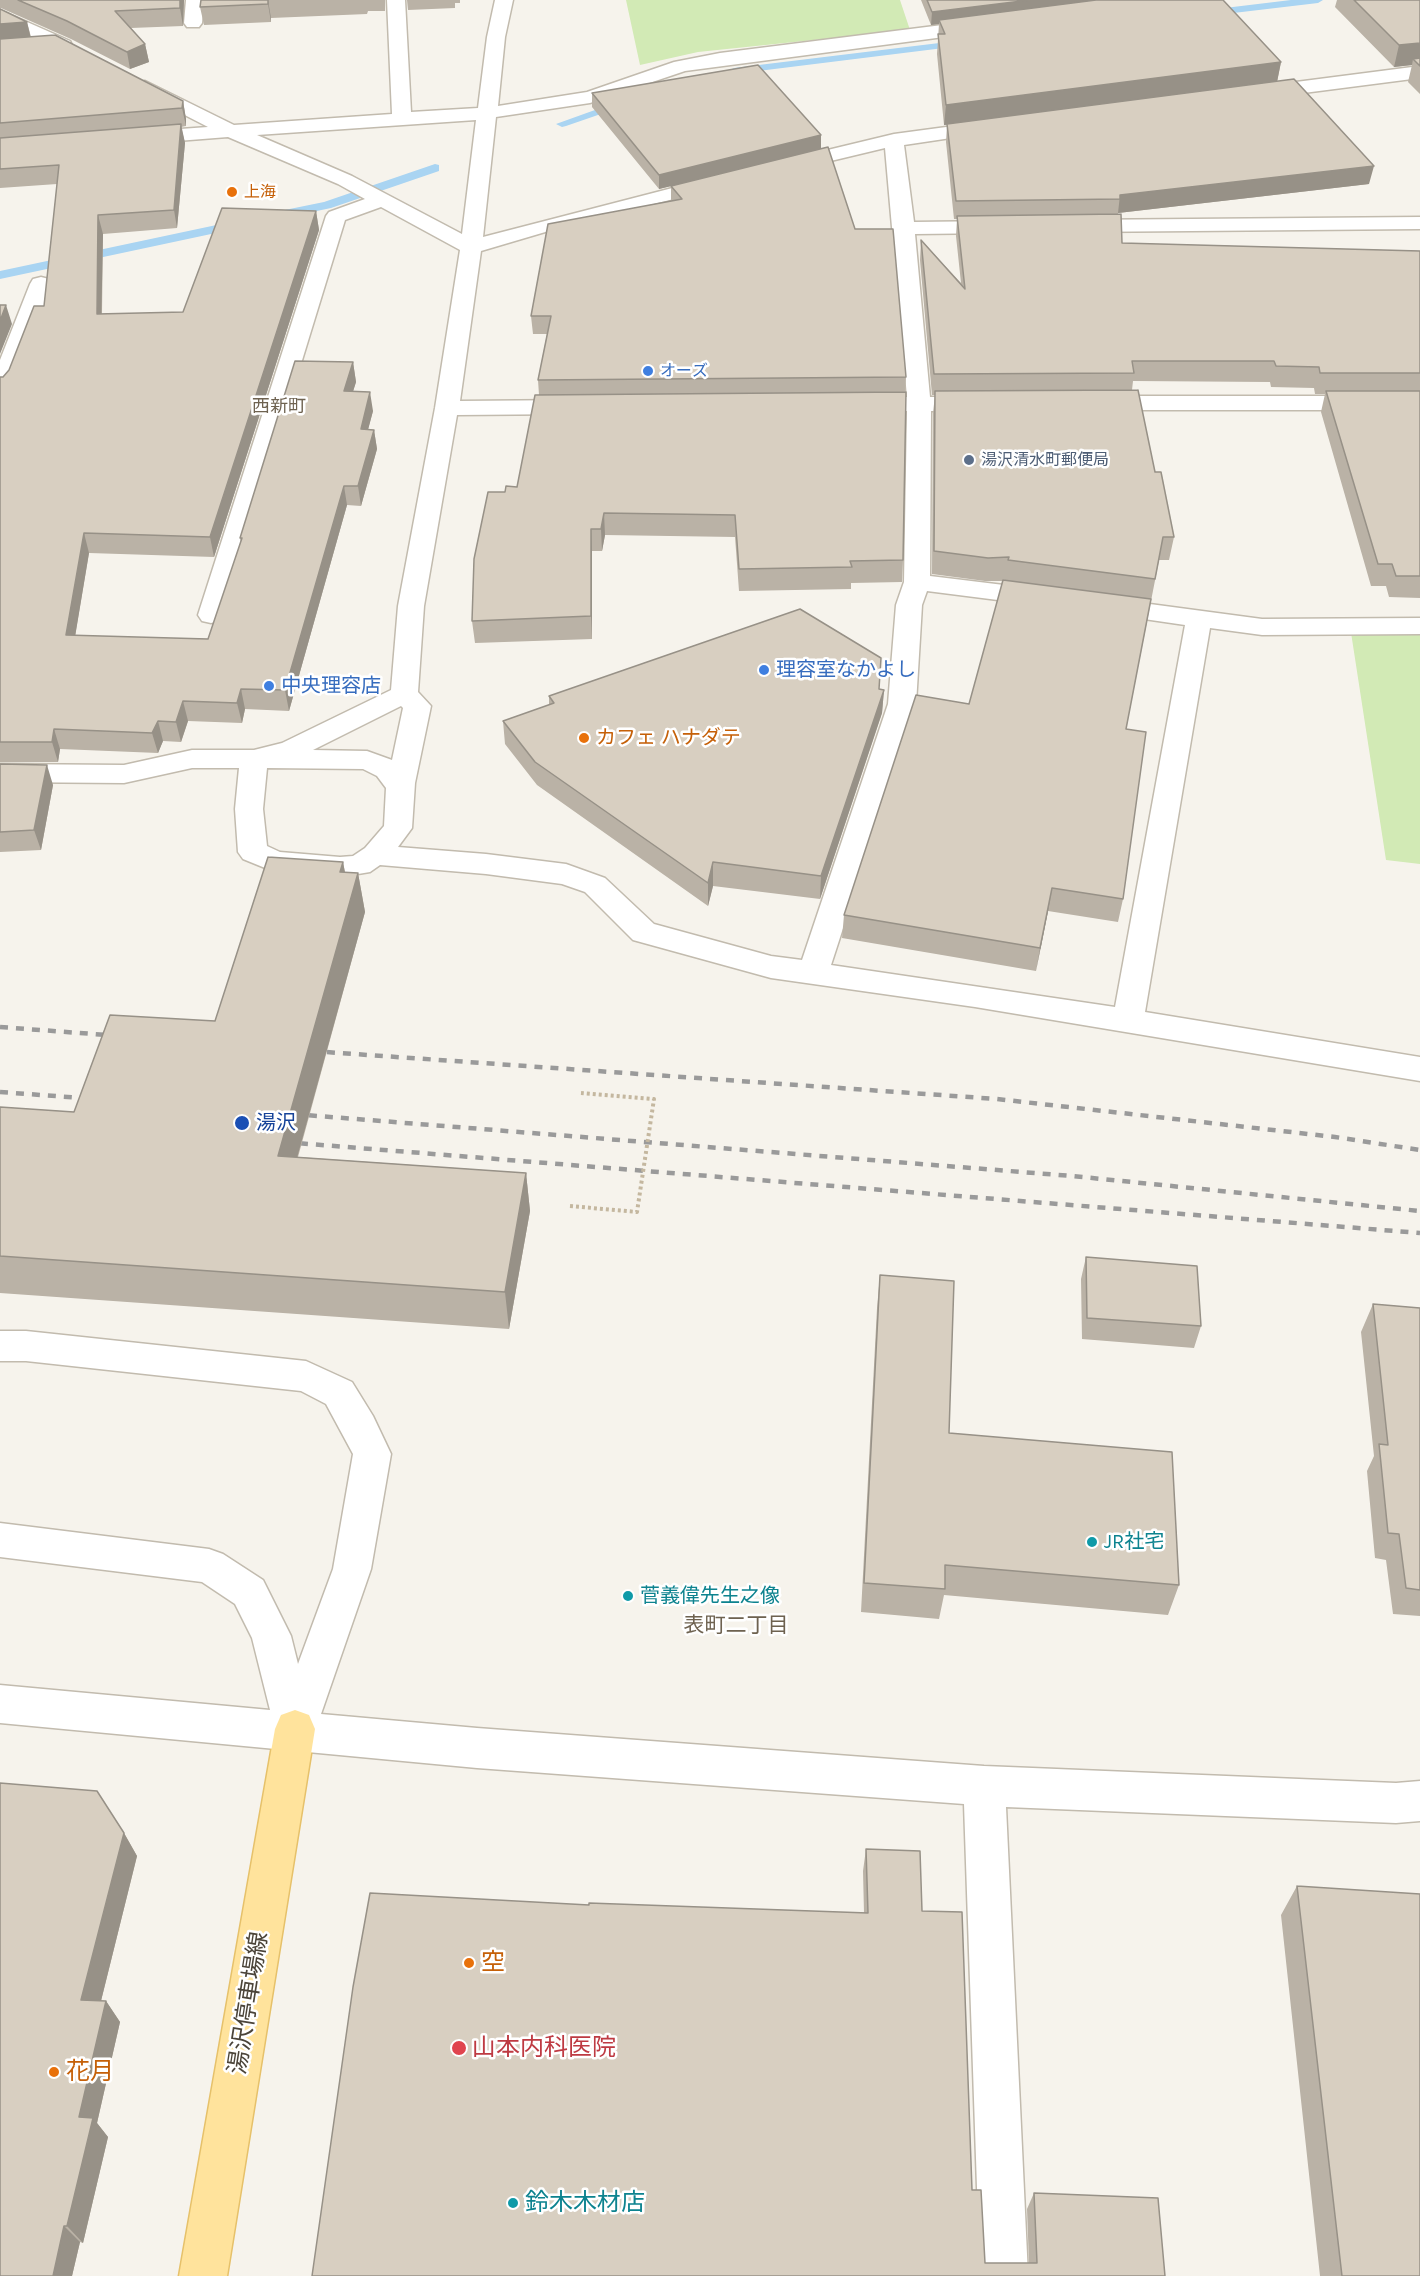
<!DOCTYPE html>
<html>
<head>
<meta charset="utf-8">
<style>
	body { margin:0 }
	canvas { display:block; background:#f6f3ec }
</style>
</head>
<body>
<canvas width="1420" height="2276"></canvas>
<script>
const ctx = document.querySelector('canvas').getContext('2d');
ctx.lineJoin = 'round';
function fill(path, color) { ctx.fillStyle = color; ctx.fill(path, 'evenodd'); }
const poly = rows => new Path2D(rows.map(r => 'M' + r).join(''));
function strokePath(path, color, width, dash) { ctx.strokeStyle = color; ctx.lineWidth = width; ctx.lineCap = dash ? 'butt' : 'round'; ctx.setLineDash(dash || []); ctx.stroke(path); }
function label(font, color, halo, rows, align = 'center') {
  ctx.font = font + ' Karla,"Noto Sans JP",sans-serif'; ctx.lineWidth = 5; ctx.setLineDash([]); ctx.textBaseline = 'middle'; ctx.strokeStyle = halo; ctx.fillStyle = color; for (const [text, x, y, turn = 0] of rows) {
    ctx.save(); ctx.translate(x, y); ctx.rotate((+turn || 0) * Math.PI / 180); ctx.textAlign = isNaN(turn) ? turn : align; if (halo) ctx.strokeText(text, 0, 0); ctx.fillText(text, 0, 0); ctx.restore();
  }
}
const green = poly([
	[626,0,900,0,910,30,698,52,640,65],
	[1350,626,1420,626,1420,864,1386,860]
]);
const stream = poly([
	[1291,0,1323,0,1318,3,1208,16,1203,13,1208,10,1291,0],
	[964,40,969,43,968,45,734,74,728,71,734,68,964,40],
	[620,101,626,104,624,106,566,126,562,127,556,124,620,101],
	[435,164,439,165,439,171,331,208,274,220,268,216,270,213,324,202,435,164],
	[240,220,244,221,246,224,244,227,0,279,0,271,240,220]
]);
const minor = poly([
	[186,0,204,0,202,23,199,27,187,27,184,23,186,0],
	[387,0,405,0,411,112,478,108,487,37,495,0,513,0,505,37,498,106,587,92,674,62,720,53,982,20,988,22,991,26,988,30,982,32,685,71,590,103,496,117,483,237,715,177,722,179,725,183,722,187,569,225,481,251,460,401,577,400,585,402,589,407,585,412,577,414,457,415,424,606,418,692,431,706,415,783,412,828,398,847,486,854,566,864,605,878,654,924,771,956,802,960,888,704,896,605,904,582,907,411,863,411,855,409,851,404,855,399,863,397,907,397,885,148,789,171,782,169,779,165,782,161,894,134,991,121,998,123,1001,127,998,131,904,145,914,222,1001,221,1008,223,1012,227,1008,231,1001,233,915,234,930,397,979,397,987,399,991,404,987,409,979,411,931,411,930,576,1045,590,1054,592,1058,598,1054,604,1045,606,927,591,922,605,916,704,831,965,1115,1007,1185,625,1096,612,1092,606,1096,600,1105,598,1262,619,1420,618,1420,634,1262,635,1210,628,1145,1012,1420,1057,1420,1081,975,1007,771,978,633,940,585,892,562,884,486,874,380,865,370,872,340,877,275,872,243,859,238,852,235,809,239,768,192,768,124,783,0,782,0,764,124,765,192,750,254,750,282,743,391,690,398,606,435,408,460,250,381,207,345,220,224,615,220,621,211,623,202,621,198,615,326,216,329,212,365,199,338,184,228,137,139,144,132,142,129,138,132,134,139,132,208,127,138,91,135,87,138,83,145,81,234,125,392,114,387,0],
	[476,120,462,234,352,176,257,135,476,120],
	[401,706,403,708,392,760,367,751,313,750,401,706],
	[267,768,363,769,377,776,386,788,384,826,365,848,353,856,340,857,280,852,267,846,263,809,267,768],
	[0,10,70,41,72,45,70,49,63,51,56,49,0,22,0,10],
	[1420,66,1420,78,1257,99,1250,97,1247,93,1250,89,1257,87,1420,66],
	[1420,217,1420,229,1077,232,1070,230,1066,226,1070,222,1077,220,1420,217],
	[41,277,49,279,52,284,12,389,8,394,0,396,0,360,30,284,33,279,41,277],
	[1097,396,1420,396,1420,410,1097,410,1089,408,1085,403,1089,398,1097,396],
	[0,1331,26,1331,306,1361,352,1382,373,1416,391,1454,371,1569,321,1714,477,1728,984,1766,1396,1783,1420,1781,1420,1821,1396,1823,1006,1807,1028,2276,980,2276,964,1804,477,1768,0,1723,0,1685,270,1710,252,1638,235,1604,202,1582,0,1557,0,1523,209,1549,223,1554,263,1580,291,1636,298,1664,333,1569,353,1454,326,1404,301,1391,26,1361,0,1361,0,1331]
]);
const major = poly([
	[295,1710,309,1715,315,1729,227,2276,179,2276,275,1729,281,1715,295,1710]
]);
const rail = poly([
	[0,1027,120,1036],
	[311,1051,997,1099,1335,1137,1420,1150],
	[0,1092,96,1099],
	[293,1114,1072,1176,1420,1211],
	[284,1142,1420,1233]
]);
const pathBridge = poly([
	[570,1206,637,1212,654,1099,581,1093]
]);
const wall = poly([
	[0,0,184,0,183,26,131,28,145,44,149,62,130,69,71,39,1,8,0,9],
	[201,0,385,0,385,11,368,11,367,14,271,18,271,22,204,25,200,7],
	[407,0,460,0,460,3,455,3,455,8,408,10],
	[921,0,1223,0,1281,62,1277,82,1369,184,1118,213,1122,243,1420,251,1420,598,1389,597,1386,586,1371,586,1321,412,1325,394,1315,394,1314,388,1271,387,1270,382,1133,381,1132,390,1174,537,1169,560,1159,560,1126,729,1123,899,1118,922,1048,911,1036,971,842,938,844,915,969,704,1003,581,985,581,932,574,933,413,935,395,932,395,920,260,921,240,961,283,956,236,957,219,954,219,946,142,947,125,944,125,937,54,939,24,931,25],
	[1337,0,1420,0,1420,94,1408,82,1412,65,1394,67,1335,7],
	[0,9,27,22,31,37,183,101,186,119,186,126,181,127,185,143,177,228,103,234,102,314,183,312,316,211,319,230,214,557,89,553,75,636,208,639,241,543,240,538,353,362,356,382,353,391,373,411,368,429,374,430,377,449,361,506,347,505,289,711,245,709,242,723,188,721,181,742,163,741,158,753,60,749,58,762,0,762,0,377,3,377,9,370,44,306,57,184,0,188],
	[592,93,821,135,821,149,855,229,906,377,905,392,903,560,902,582,851,583,851,589,739,591,735,537,605,535,602,551,592,551,592,639,475,643,472,621,505,492,517,487,539,395,538,380,547,334,533,334,531,316,671,201,671,186,659,189,592,107],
	[879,689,884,690,882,713,820,899,713,886,708,906,537,785,505,744,503,721,549,705,549,696],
	[0,764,53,785,41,850,0,852],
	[343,862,345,872,358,873,365,912,298,1157,526,1173,530,1211,509,1329,0,1293,0,1107,74,1112,215,1021],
	[1086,1257,1201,1326,1194,1348,1082,1339,1081,1279],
	[880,1275,949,1433,1179,1585,1168,1615,944,1595,939,1619,861,1612,877,1308],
	[1373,1304,1420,1308,1420,1616,1393,1614,1386,1560,1375,1558,1367,1471,1374,1456,1361,1332],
	[124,1833,137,1856,101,2001,106,2001,120,2022,97,2123,108,2137,83,2243,80,2242,72,2276,0,2276],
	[866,1849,922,1911,985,2263,1029,2263,1027,2209,1034,2193,1165,2276,312,2276,589,1905,864,1913,863,1871],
	[1297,1886,1420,2276,1320,2276,1281,1915]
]);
const shadedWall = poly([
	[180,0,184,0,183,26,180,8],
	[268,0,271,18,271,22,268,4],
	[1030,0,1135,0,939,20,939,24,931,25,932,12],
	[27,22,31,39,0,42,0,24],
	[1420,43,1420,64,1413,59,1412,65,1394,67,1399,45],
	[145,44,149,62,130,69,127,52],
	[1281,62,1277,82,944,125,946,105],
	[183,101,186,119,186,126,182,108],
	[181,124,185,143,177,228,174,210],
	[821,135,821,150,659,189,659,175],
	[1374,166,1369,184,1118,213,1120,195],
	[316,211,319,230,214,557,210,537],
	[98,215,103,234,101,333,97,314],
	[6,305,12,324,0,354,0,321],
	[353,362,356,382,347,411,344,391],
	[370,392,373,411,363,449,361,429],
	[374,430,377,449,361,506,358,486],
	[344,486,347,505,289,711,285,690],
	[604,513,605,535,602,551,601,529],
	[591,529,592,551,592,639,591,616],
	[84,533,89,553,72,655,66,635],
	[241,689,245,709,242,723,237,703],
	[884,690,882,713,820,899,821,876],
	[183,701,188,721,181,742,176,722],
	[158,721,163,741,158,753,152,733],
	[54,729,60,749,58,762,52,742],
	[47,765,53,785,41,850,34,830],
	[343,862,350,901,358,873,365,912,287,1194,278,1156,340,872],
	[713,862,713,886,708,906,708,883],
	[1052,888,1048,911,1036,971,1040,948],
	[526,1173,530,1211,509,1329,505,1292],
	[124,1833,137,1856,96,2021,81,2000],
	[106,2001,120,2022,97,2123,108,2137,83,2243,67,2226,79,2117],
	[64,2226,80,2242,72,2276,53,2276]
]);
const building = poly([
	[18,0,180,0,180,8,115,11,145,44,127,52,67,21,18,0],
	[201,0,268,0,268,4,200,7,201,0],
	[927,0,1030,0,932,12,927,0],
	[1096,0,1223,0,1281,62,946,105,938,34,945,34,939,20,1096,0],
	[1354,0,1420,0,1420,43,1399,45,1354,0],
	[0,9,27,22,0,24,0,9],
	[55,35,183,101,182,108,0,123,0,39,55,35],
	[1420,58,1420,66,1413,59,1420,58],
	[758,65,821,135,659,175,592,93,758,65],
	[1294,79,1374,166,1120,195,1120,199,956,201,947,124,1294,79],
	[181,124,174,210,98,215,97,314,183,312,222,208,316,211,210,537,84,533,66,635,208,639,242,538,240,538,295,361,353,362,344,391,370,392,361,429,374,430,358,486,344,486,285,690,241,689,237,703,183,701,176,722,158,721,152,733,54,729,52,742,0,742,0,377,3,377,9,370,34,306,44,306,59,165,0,169,0,138,181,124],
	[828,147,855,229,893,229,906,377,538,380,551,316,531,316,548,224,682,199,671,186,828,147],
	[1121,214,1122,243,1420,251,1420,373,1320,373,1319,367,1276,366,1274,361,1132,361,1134,373,934,374,921,240,965,289,957,216,1121,214],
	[0,305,6,305,0,321,0,305],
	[1138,390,1155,472,1161,472,1174,537,1163,537,1155,579,1008,560,1009,557,988,558,934,551,935,391,1138,390],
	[1326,391,1420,391,1420,576,1396,576,1392,564,1378,564,1326,391],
	[906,392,903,560,850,561,852,567,739,569,735,515,604,513,601,529,591,529,591,616,472,621,474,559,488,492,505,492,506,486,517,487,535,395,906,392],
	[1003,580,1151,599,1126,729,1146,732,1123,899,1052,888,1040,948,844,915,916,695,969,704,1003,580],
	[800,609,881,658,879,689,884,690,821,876,713,862,708,883,535,762,503,721,554,703,549,696,800,609],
	[0,764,47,765,34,830,0,832,0,764],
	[268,857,343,862,340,872,358,873,278,1156,526,1173,505,1292,0,1256,0,1107,74,1112,110,1015,215,1021,268,857],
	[1086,1257,1197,1266,1201,1326,1087,1318,1086,1257],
	[880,1275,954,1281,949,1433,1172,1452,1179,1585,945,1565,945,1589,864,1583,880,1275],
	[1373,1304,1420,1308,1420,1590,1406,1588,1399,1534,1388,1533,1379,1444,1388,1445,1373,1304],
	[0,1783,97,1791,124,1833,81,2000,106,2001,79,2117,93,2118,67,2226,64,2226,53,2276,0,2276,0,1783],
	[866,1849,920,1851,922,1911,962,1912,972,2190,981,2190,985,2263,1037,2263,1034,2193,1158,2198,1165,2276,312,2276,353,1987,370,1893,589,1905,589,1903,868,1913,866,1849],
	[1297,1886,1420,1894,1420,2276,1342,2276,1297,1886]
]);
const markers = [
	[232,192,6,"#e8710a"],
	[648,371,6,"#3f7fe0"],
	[969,460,6,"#5c6f8a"],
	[764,670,6,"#3f7fe0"],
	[269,686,6,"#3f7fe0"],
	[584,738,6,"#e8710a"],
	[242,1123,8,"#1a4fb4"],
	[1092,1542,6,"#0f9aa8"],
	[628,1596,6,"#0f9aa8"],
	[469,1963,6,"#e8710a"],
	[459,2048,8,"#e0444e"],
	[54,2072,6,"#e8710a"],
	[513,2203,6,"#0f9aa8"]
];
const farFoodnames = [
	["上海",244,192]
];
const farShopnames = [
	["オーズ",660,371]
];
const farServicenames = [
	["湯沢清水町郵便局",981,460]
];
const farNeighbourhoodnames = [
	["西新町",279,407]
];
const shopNames = [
	["理容室なかよし",776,670],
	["中央理容店",281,686]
];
const foodNames = [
	["カフェ ハナダテ",596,738]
];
const transitNames = [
	["湯沢",256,1123]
];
const cultureNames = [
	["JR社宅",1104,1542],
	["菅義偉先生之像",640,1596]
];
const neighbourhoodNames = [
	["表町二丁目",736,1626]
];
const nearFoodnames = [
	["空",481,1963],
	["花月",66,2072]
];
const nearStreetnames = [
	["湯沢停車場線",249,2003,-81]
];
const nearHealthnames = [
	["山本内科医院",472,2048]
];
const nearCulturenames = [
	["鈴木木材店",525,2203]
];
fill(green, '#d2eab5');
fill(stream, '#a9d4f2');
strokePath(minor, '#c2bbae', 3);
strokePath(major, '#e6c16a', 3);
fill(minor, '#fff');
fill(major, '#ffe39c');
strokePath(rail, '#9a9a9a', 4.5, [8, 8]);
strokePath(pathBridge, '#c4b79f', 4, [3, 3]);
fill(wall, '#bab2a6');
fill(shadedWall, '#979187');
fill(building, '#d8cfc1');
strokePath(building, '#979187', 1.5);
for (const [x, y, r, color] of markers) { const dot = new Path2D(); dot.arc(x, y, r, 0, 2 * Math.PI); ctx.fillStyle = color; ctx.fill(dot); strokePath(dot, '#fff', 2); }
label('16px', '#c56008', '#fff', farFoodnames, 'left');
label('16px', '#366cbe', '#fff', farShopnames, 'left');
label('16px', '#4e5e75', '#fff', farServicenames, 'left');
label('18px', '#6e6250', '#fff', farNeighbourhoodnames);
label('20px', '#366cbe', '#fff', shopNames, 'left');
label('20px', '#c56008', '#fff', foodNames, 'left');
label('20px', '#164399', '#fff', transitNames, 'left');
label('20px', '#0d838f', '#fff', cultureNames, 'left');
label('21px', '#6e6250', '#fff', neighbourhoodNames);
label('24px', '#c56008', '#fff', nearFoodnames, 'left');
label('24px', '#4b4439', '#fff', nearStreetnames);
label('24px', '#be3a42', '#fff', nearHealthnames, 'left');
label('24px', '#0d838f', '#fff', nearCulturenames, 'left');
</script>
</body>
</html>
